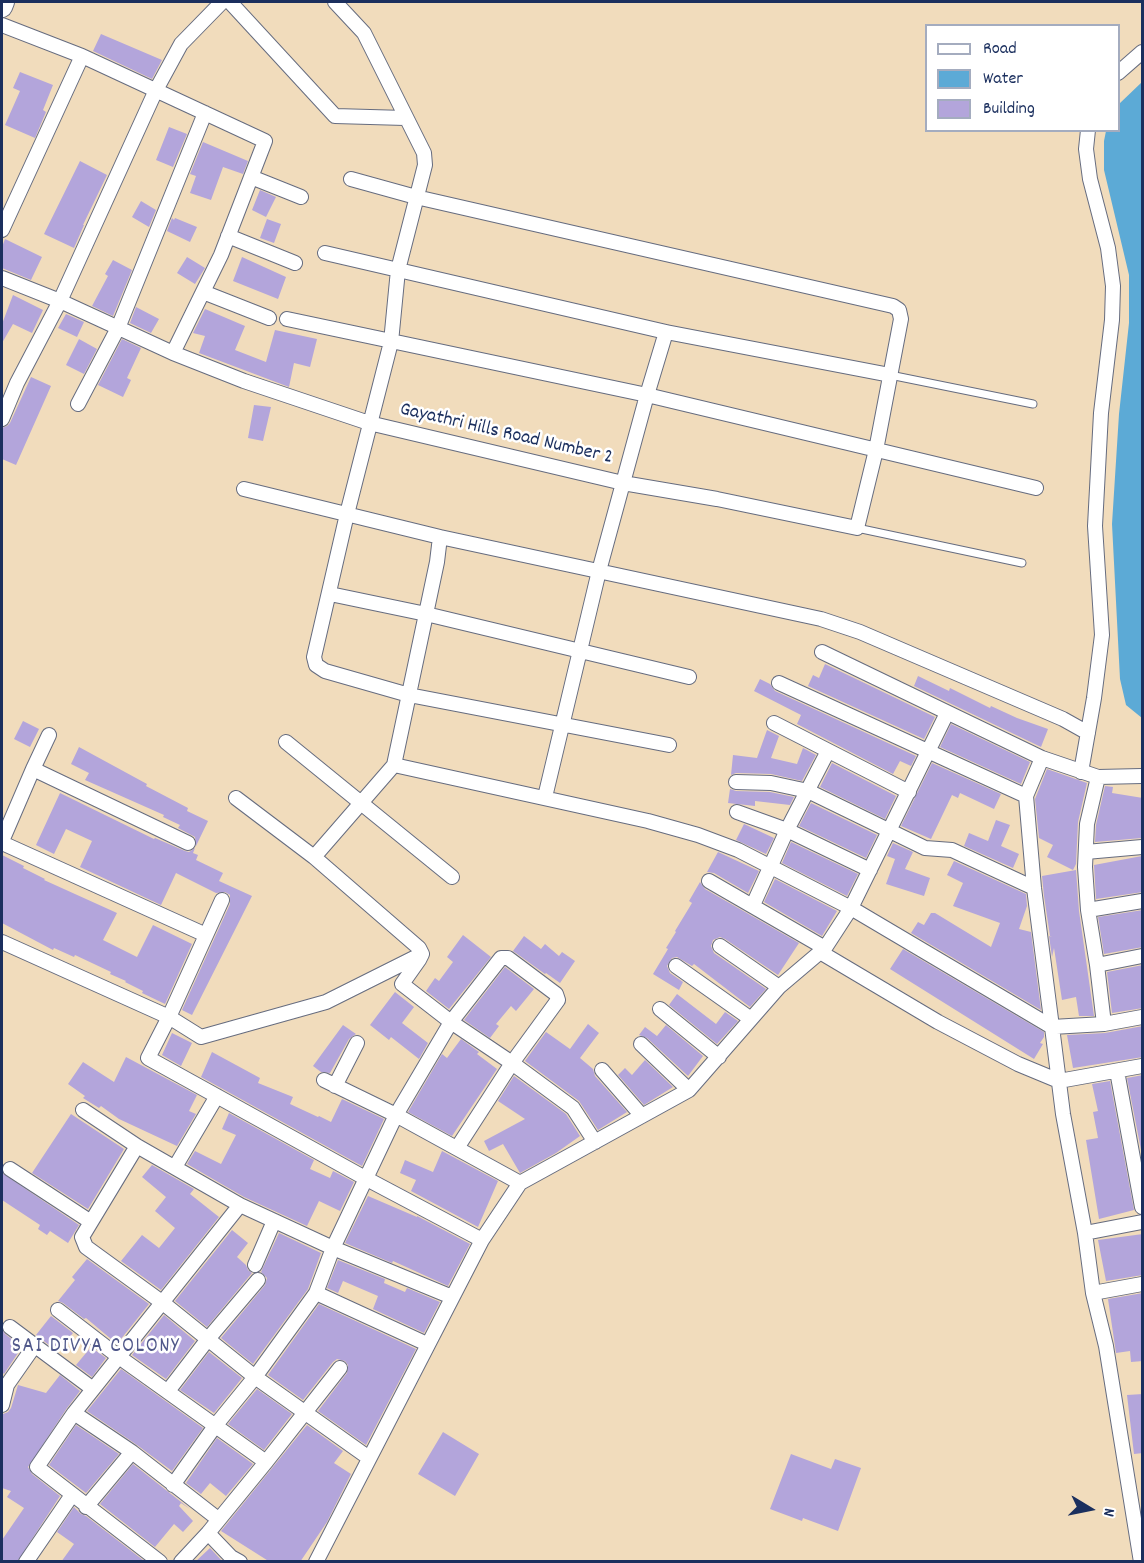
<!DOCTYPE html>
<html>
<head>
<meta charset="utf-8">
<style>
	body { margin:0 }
	#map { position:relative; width:1144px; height:1563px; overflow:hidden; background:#f1dcbc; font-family:Dekko,sans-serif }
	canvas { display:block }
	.frame { position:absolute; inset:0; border:3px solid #1b2f5e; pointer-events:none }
	.legend { position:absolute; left:925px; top:24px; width:195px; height:108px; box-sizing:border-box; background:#fff; border:2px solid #a4acbf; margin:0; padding:8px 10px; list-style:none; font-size:18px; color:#1b2f5e }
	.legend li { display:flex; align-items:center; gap:12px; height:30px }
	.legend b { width:30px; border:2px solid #a4acbf }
	.north { position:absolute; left:1060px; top:1479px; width:60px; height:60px; -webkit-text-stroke:4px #fff; paint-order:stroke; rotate:100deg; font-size:16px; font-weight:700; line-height:24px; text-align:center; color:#1b2f5e }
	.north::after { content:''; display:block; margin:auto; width:21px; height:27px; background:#1b2f5e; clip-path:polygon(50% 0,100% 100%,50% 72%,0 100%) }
</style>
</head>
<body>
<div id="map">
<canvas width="1144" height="1563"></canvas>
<div class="frame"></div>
<ul class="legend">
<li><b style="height:8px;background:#fff"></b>Road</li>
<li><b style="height:16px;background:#5caad6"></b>Water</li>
<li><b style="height:16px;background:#b3a5db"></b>Building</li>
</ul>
<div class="north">N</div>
</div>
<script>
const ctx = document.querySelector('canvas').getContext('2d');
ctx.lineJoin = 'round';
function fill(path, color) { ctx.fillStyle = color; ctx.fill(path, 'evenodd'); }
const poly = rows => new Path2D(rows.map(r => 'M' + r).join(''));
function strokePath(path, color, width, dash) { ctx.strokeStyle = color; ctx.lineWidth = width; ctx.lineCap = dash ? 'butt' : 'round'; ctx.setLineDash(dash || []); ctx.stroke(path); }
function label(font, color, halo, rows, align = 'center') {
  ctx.font = font + ' Dekko,sans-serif'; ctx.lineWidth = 5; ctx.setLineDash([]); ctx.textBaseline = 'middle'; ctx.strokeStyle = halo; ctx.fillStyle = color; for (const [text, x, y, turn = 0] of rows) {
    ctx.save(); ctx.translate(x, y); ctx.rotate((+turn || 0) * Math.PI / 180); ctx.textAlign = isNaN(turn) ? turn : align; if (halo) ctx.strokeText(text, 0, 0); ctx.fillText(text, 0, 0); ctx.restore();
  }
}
const water = poly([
	[1142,82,1142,718,1126,705,1120,679,1112,524,1119,414,1129,323,1129,275,1104,170,1104,141,1106,131,1118,130,1119,104]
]);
const building = poly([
	[101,34,162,60,152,79,93,51],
	[20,72,53,85,43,110,46,112,35,138,5,125,20,91,13,88],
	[169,127,187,134,173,167,156,160],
	[203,142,248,161,243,174,223,167,211,200,190,193,196,176,190,174],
	[80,161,107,175,83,225,84,225,74,248,44,234],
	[260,190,276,197,266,217,252,210],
	[141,201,156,210,149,227,132,217],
	[172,218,174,220,175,218,197,227,190,242,167,231],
	[267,219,281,224,274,243,260,238],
	[5,239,42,257,31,280,2,268,2,247],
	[187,257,205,268,195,284,177,273],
	[242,257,286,277,278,299,233,281],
	[113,260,132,270,113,316,92,306,108,276,105,274],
	[13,295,43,310,32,333,13,324,2,343,2,324],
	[136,307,159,319,151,333,130,323],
	[205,309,245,326,235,350,266,362,275,330,317,339,310,367,294,363,289,387,199,353,205,336,193,333],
	[66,314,84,322,77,337,58,328],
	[79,339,97,349,84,374,66,365],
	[122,339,141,348,127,378,131,380,123,397,98,385],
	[31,377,51,386,16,465,2,459,2,428,7,426,10,423],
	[254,405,271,407,263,441,248,438],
	[825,664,935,717,924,739,808,686,813,675,819,678],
	[918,676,949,691,950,688,990,708,991,706,1017,718,1048,729,1041,747,914,686],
	[760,679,770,684,775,691,916,756,911,766,900,761,893,774,797,724,801,715,754,691],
	[23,721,39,729,30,747,14,739],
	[951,724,1030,762,1021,784,940,747],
	[767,730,779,736,771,758,797,764,803,748,816,755,802,781,771,774,736,773,731,775,733,755,757,758],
	[79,747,147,784,146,786,188,808,187,811,208,821,196,846,195,837,178,828,180,825,163,817,164,815,85,780,89,773,71,764],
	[832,763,896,796,885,819,820,787],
	[932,763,1001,794,994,809,960,793,958,798,952,795,931,839,901,826],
	[1047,769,1087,783,1078,822,1076,864,1073,870,1047,857,1053,845,1039,838,1035,799],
	[1105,786,1113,787,1112,793,1143,798,1142,838,1095,842,1096,825],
	[730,789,736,791,770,792,794,797,790,805,755,801,755,806,728,803],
	[60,793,154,839,155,838,185,851,189,852,195,848,193,853,198,855,196,860,223,873,219,881,252,896,192,1015,182,1010,230,904,230,895,225,892,216,893,176,873,161,905,80,867,92,841,66,829,54,854,36,845],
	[811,803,877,835,866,858,799,826],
	[996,820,1010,825,1001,846,1019,854,1013,868,964,846,969,833,988,841],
	[744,824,774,838,766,854,736,840],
	[791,842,858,874,847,896,782,863],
	[893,843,913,852,905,869,930,878,924,896,886,884,895,859,887,856],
	[718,852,759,871,748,893,714,873,707,872],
	[2,855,24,866,23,868,45,879,44,880,117,913,103,940,137,957,153,925,192,944,165,1004,142,993,143,991,125,982,126,981,110,974,111,972,75,955,74,957,54,948,53,950,2,923],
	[1142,856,1143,892,1096,899,1094,865],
	[954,861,1026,894,1027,906,1019,929,1031,932,1041,1010,911,933,918,922,924,925,931,913,935,913,991,947,1000,923,953,906,963,883,947,875],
	[1076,870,1079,911,1094,1016,1079,1016,1076,997,1062,1000,1054,948,1052,957,1049,936,1052,937,1050,936,1044,896,1042,876],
	[775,879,837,911,822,936,764,902],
	[700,882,705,889,799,943,778,975,725,939,720,937,713,940,711,946,714,953,766,989,750,1007,694,964,692,966,677,957,672,958,667,966,670,973,683,982,679,990,653,974,668,949,666,948,676,932,675,931,692,903,689,901],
	[1143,910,1143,947,1104,954,1098,917],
	[463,935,491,957,449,1009,426,991,435,978,439,981,453,962,447,957],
	[524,936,541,949,545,944,559,956,562,952,575,961,560,983,546,973,545,974,513,951],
	[903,949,1044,1032,1044,1037,1040,1043,1043,1044,1034,1059,890,969],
	[1143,965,1143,1008,1112,1013,1107,972],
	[505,967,534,989,516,1011,511,1006,496,1024,499,1026,490,1038,464,1020],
	[395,992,414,1007,402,1023,428,1043,419,1059,391,1037,389,1040,370,1025],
	[677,994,716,1024,725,1012,738,1021,717,1044,669,1005],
	[588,1024,599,1033,580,1058,593,1069,595,1076,627,1112,598,1130,579,1101,525,1061,546,1032,570,1049],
	[343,1025,356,1034,349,1039,330,1073,321,1072,313,1066],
	[666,1025,703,1056,688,1076,647,1038,639,1035,645,1027,657,1036],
	[1143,1026,1143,1057,1073,1068,1067,1035,1105,1033],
	[172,1033,192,1043,181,1066,162,1055],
	[461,1039,479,1052,477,1054,497,1069,452,1136,408,1112,442,1054,447,1058],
	[212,1052,260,1078,258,1083,293,1097,290,1104,318,1117,319,1116,331,1122,342,1099,384,1119,362,1166,201,1077],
	[126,1057,197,1095,189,1111,196,1114,177,1146,119,1119,101,1106,99,1108,83,1098,85,1096,68,1084,83,1062,114,1082],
	[645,1060,673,1087,644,1105,618,1075,625,1068,632,1075],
	[1143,1075,1143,1160,1127,1078],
	[514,1076,566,1114,580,1136,556,1153,520,1173,503,1144,489,1151,484,1141,525,1119,498,1101],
	[1110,1081,1134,1210,1099,1219,1086,1140,1098,1138,1093,1112,1098,1111,1092,1084],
	[229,1113,314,1160,310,1169,330,1178,333,1171,354,1182,340,1211,319,1201,307,1226,244,1197,187,1164,195,1151,221,1164,236,1135,222,1129],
	[71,1114,124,1149,88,1209,32,1173],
	[442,1151,498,1181,478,1227,411,1191,416,1180,400,1173,405,1160,433,1172],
	[152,1165,194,1189,190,1194,219,1217,161,1290,121,1261,142,1235,159,1248,175,1228,155,1211,166,1197,142,1177],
	[2,1173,79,1225,68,1243,50,1231,47,1235,38,1229,40,1225,2,1200],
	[368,1196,417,1217,417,1216,470,1244,448,1286,393,1261,392,1263,345,1243],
	[232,1230,248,1243,237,1257,246,1265,248,1270,252,1273,207,1327,175,1301],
	[279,1233,321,1253,308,1289,253,1364,221,1338,265,1285,267,1278,261,1272],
	[1143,1234,1143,1275,1106,1281,1098,1240],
	[87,1259,149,1304,117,1344,86,1318,84,1319,63,1303,58,1301,75,1280,72,1277],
	[338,1260,385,1279,384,1283,405,1292,407,1288,440,1302,424,1333,373,1309,378,1296,343,1281,338,1293,327,1288],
	[1143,1293,1143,1361,1131,1362,1130,1351,1116,1353,1108,1299],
	[319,1304,416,1349,366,1445,318,1411,347,1373,348,1365,345,1361,337,1359,333,1362,303,1400,268,1375],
	[164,1315,195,1341,166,1379,132,1355],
	[51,1316,73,1333,58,1352,36,1335],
	[2,1329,5,1334,22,1347,4,1374,2,1372],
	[91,1347,106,1358,92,1377,76,1365],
	[209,1352,242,1378,214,1413,180,1390],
	[121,1369,203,1428,172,1471,137,1445,87,1411],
	[60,1375,80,1391,67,1408,28,1467,32,1474,60,1496,17,1562,2,1562,2,1540,24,1508,7,1497,11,1491,2,1488,3,1414,8,1412,11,1408,18,1385,46,1393],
	[257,1389,292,1414,264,1450,228,1424],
	[1143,1394,1143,1453,1134,1454,1127,1395],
	[76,1425,119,1454,86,1493,49,1465],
	[307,1425,343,1451,334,1463,351,1474,327,1522,300,1562,270,1562,221,1531],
	[443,1432,479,1454,455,1496,418,1474],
	[217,1438,253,1464,226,1496,210,1483,201,1494,186,1483],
	[791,1454,831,1469,835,1459,861,1468,838,1531,803,1518,802,1521,770,1509],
	[133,1464,190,1509,181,1503,179,1506,193,1521,183,1532,174,1524,155,1547,100,1504],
	[74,1507,81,1514,86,1516,143,1560,61,1562,74,1544,57,1532],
	[210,1548,223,1562,195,1562]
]);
const lane = poly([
	[890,375,1033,404],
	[857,528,1022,563]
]);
const street = poly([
	[230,2,335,116,405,118],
	[335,2,364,33,424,153,425,165,398,270,391,342,347,514,314,657,316,665,325,671,409,695,669,745],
	[2,25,82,56,265,141,221,255,173,353],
	[1118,73,1142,52],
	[251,177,301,197],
	[2,230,82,56],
	[228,236,295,263],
	[325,253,666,332,890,375],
	[2,278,60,301,173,353,244,381,369,423,623,483,717,499,857,528,876,450,901,319,899,310,893,306,416,197,351,179],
	[203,292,269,318],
	[287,319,647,395,1036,488],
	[78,404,118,328,205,113],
	[2,419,17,383,60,301,156,90,181,44,222,2],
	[244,489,440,537],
	[330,594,426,614,689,677],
	[822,652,1042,758,1098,777,1142,776],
	[779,683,1026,796],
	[774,723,909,792],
	[1088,733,1063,719,860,632,821,619,440,537,437,562,394,765,648,821,698,835,738,850,851,908,1052,1027,1104,1024,1142,1017],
	[286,742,452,877],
	[1042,758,1026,796,1034,888,1052,1027,1063,1114,1085,1233,1093,1293,1106,1346,1141,1562],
	[33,769,49,735],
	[1081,772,1094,698,1102,635,1095,526,1101,413,1112,320,1113,286,1108,248,1090,179,1086,149,1088,130],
	[1098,777,1087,824,1085,867,1088,910,1097,965,1104,1024],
	[736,782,771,783,808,791,925,848,952,850,1034,888],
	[545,797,599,571,647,395,666,332],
	[236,798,314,857,419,948,422,954,419,960,402,984,451,1022,512,1063,573,1108,595,1142],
	[737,812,787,830,870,870],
	[2,841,33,769,188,843],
	[2,843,206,935],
	[1086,852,1142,847],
	[314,857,394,765],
	[709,881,825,948],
	[222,900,169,1017,148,1058,365,1178,482,1240],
	[753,905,787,830,828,751],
	[1088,910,1142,901],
	[2,942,169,1017,201,1037,326,1002,420,955],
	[720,946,779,987],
	[820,952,938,1022,1018,1064,1059,1081,1142,1066],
	[1097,965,1142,956],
	[676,966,751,1019],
	[660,1009,719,1057],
	[641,1044,689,1090],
	[602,1070,642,1116],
	[1117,1071,1142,1207],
	[324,1080,396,1115,520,1183],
	[335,1086,357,1043],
	[83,1110,137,1146,240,1205,333,1248,452,1297],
	[137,1146,82,1237,86,1247,163,1303,255,1377,369,1458],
	[175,1167,217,1096],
	[10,1169,91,1222],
	[1085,1233,1142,1222],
	[255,1265,274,1221],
	[316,1293,427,1344],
	[1093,1293,1142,1284],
	[58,1310,119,1357,266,1462],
	[10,1327,93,1389],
	[168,1391,208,1339,258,1280],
	[2,1405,7,1385,35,1345],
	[74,1413,132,1452,218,1519],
	[173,1485,215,1426,255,1377,316,1293,333,1248,396,1115,451,1022,501,958,508,958,556,994,558,1000,512,1063,457,1148],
	[86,1507,132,1452],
	[208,1533,231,1557,240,1562],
	[26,1562,72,1495],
	[160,1562,37,1467,74,1413,240,1205],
	[181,1562,208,1533,266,1462,340,1368],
	[316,1562,482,1240,520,1183,689,1090,779,987,825,948,851,908,947,713]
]);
const secondary = poly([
	[2,7,4,2]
]);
const streetNames = [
	["Gayathri Hills Road Number 2",506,435,13]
];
const neighbourhoodNames = [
	["SAI DIVYA COLONY",96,1348]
];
fill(water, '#5caad6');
fill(building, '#b3a5db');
strokePath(lane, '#666c7f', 9);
strokePath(street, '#666c7f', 16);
strokePath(secondary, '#666c7f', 22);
strokePath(lane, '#fff', 7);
strokePath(street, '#fff', 14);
strokePath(secondary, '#fff', 20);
label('20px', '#1b2f5e', '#fff', streetNames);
ctx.letterSpacing = '1.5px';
label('21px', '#50588a', '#fff', neighbourhoodNames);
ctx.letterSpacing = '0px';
</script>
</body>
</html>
